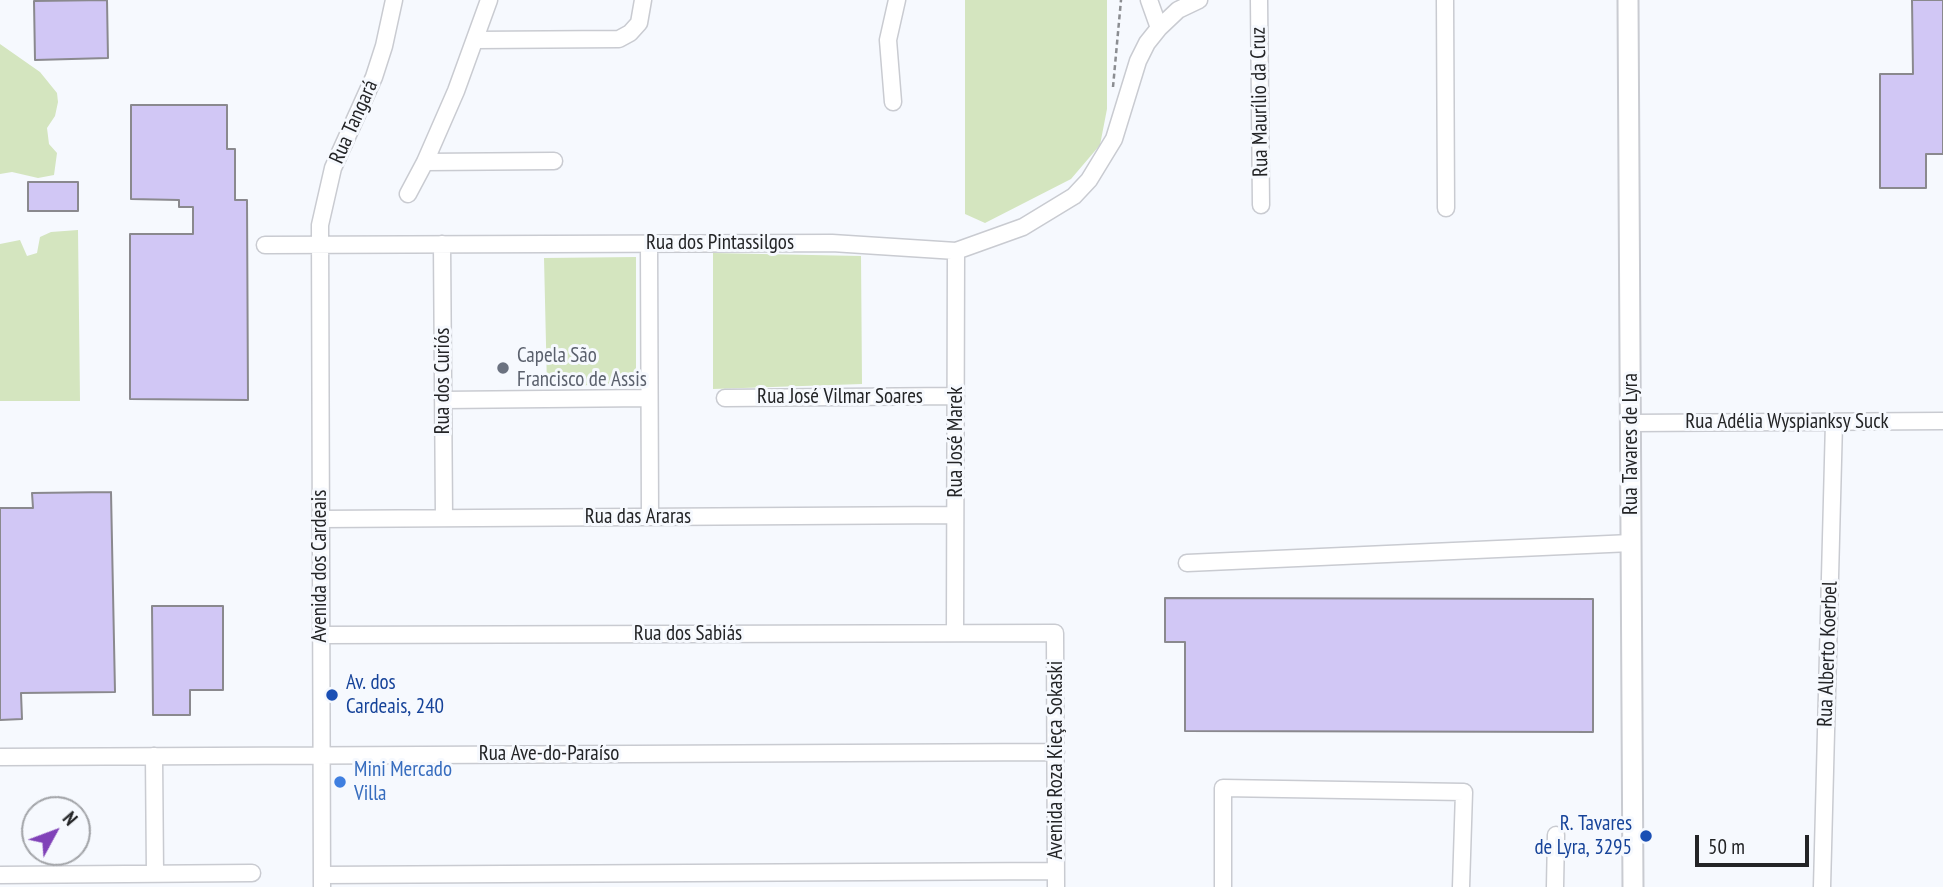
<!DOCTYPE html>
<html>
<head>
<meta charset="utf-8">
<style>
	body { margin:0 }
	#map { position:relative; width:1943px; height:887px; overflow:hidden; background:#f6f9fe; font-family:"PT Sans Narrow",sans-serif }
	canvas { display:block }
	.north { position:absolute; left:21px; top:796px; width:70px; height:70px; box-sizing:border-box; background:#f6f9fe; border:2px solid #a2a4a8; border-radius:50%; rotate:49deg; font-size:19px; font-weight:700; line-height:28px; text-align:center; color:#232426 }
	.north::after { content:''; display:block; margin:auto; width:24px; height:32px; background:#8042b8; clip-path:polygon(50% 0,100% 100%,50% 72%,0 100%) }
	.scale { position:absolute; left:1695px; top:835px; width:114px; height:32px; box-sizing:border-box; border:4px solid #232426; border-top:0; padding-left:9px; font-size:21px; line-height:24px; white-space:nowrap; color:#232426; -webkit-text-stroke:5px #f6f9fe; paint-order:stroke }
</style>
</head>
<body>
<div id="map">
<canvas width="1943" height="887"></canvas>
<div class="north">N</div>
<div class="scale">50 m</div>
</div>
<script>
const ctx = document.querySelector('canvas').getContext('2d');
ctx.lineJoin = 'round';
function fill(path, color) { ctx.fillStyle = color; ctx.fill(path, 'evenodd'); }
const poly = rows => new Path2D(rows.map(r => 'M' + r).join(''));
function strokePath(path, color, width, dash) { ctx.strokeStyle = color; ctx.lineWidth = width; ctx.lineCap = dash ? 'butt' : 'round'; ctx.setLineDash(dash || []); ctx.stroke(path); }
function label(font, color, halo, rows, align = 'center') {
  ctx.font = font + ' "PT Sans Narrow",sans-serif'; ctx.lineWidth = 6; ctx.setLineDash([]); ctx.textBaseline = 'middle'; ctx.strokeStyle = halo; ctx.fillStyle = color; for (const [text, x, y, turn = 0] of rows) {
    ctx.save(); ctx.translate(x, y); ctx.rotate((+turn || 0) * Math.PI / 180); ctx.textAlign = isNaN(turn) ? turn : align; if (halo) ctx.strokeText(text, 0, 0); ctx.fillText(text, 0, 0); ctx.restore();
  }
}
const green = poly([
	[965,0,1107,0,1107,109,1100,145,1071,179,985,223,965,214],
	[0,44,40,72,57,93,58,102,55,116,47,128,49,144,57,153,54,175,38,178,12,172,0,174],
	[78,230,80,401,0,401,0,244,20,240,27,256,37,253,40,237,51,232],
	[713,253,861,256,862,384,713,389],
	[636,257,636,383,547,387,544,258]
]);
const building = poly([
	[107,0,108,58,35,60,34,1,107,0],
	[1912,0,1943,0,1943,154,1926,154,1926,188,1880,188,1880,74,1913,74,1912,0],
	[131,105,227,105,227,149,235,149,235,200,247,200,248,400,130,399,130,234,193,234,193,207,179,207,179,200,131,199,131,105],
	[28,182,78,182,78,211,28,211,28,182],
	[111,492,115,692,21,693,22,719,0,720,0,508,33,508,32,493,111,492],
	[1165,598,1593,599,1593,732,1185,731,1185,642,1165,642,1165,598],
	[152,606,223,606,223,690,190,690,190,715,153,715,152,606]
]);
const path = poly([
	[1113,87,1121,0]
]);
const minor = poly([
	[1149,0,1159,28],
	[1259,0,1261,205],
	[1445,0,1446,208],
	[475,40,619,39,630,33,639,23,643,0],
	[893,102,888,40,897,0],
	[425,162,554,161],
	[408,194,425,162,456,91,489,0],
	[649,243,650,517],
	[442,244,444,518],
	[265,245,832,243,956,251,1023,227,1074,196,1089,180,1114,139,1138,61,1147,43,1159,28,1178,10,1199,0],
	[725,398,956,396],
	[443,400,649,398],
	[1631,423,1943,421],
	[320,519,955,515],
	[1187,563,1631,543],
	[955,633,956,251],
	[321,635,1055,633,1056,887],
	[154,756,155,874],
	[0,757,1056,752],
	[0,875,252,873],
	[322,875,1056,871],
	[322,887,320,225,333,168,374,77,384,46,394,0],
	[1223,887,1223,788,1464,792,1461,887],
	[1555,887,1556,835],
	[1822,887,1834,422]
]);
const major = poly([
	[1628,0,1633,887]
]);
const markers = [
	[503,368,7,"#6b7280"],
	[332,695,7,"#1a4fb4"],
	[340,782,7,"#3f7fe0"],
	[1646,836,7,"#1a4fb4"]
];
const streetNames = [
	["Rua Maurílio da Cruz",1260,102,-91],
	["Rua Tangará",354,122,-66],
	["Rua dos Pintassilgos",720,243],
	["Rua dos Curiós",443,381,-90],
	["Rua José Vilmar Soares",840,397],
	["Rua Adélia Wyspianksy Suck",1787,422],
	["Rua José Marek",956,442,-90],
	["Rua Tavares de Lyra",1631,444,-90],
	["Rua das Araras",638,517],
	["Avenida dos Cardeais",320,566,-90],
	["Rua dos Sabiás",688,634],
	["Rua Alberto Koerbel",1828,654,-88],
	["Rua Ave-do-Paraíso",549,754],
	["Avenida Roza Kieça Sokaski",1056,760,-90]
];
const worshipNames = [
	["Capela São",517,356],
	["Francisco de Assis",517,380]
];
const transitNames = [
	["Av. dos",346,683],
	["Cardeais, 240",346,707],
	["R. Tavares",1632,824,"right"],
	["de Lyra, 3295",1632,848,"right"]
];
const shopNames = [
	["Mini Mercado",354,770],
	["Villa",354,794]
];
fill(green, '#d4e5bf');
fill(building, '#d1c7f5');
strokePath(building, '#8a898e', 2);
strokePath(minor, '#c9cbd1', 19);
strokePath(major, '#c9cbd1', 23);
strokePath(path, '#8b8d91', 2.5, [5, 3.5]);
strokePath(minor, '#fff', 16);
strokePath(major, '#fff', 19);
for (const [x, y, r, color] of markers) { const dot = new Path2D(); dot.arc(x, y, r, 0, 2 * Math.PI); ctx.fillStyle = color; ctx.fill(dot); strokePath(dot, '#f6f9fe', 2.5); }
label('21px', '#232426', '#f6f9fe', streetNames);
label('21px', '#5b616d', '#f6f9fe', worshipNames, 'left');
label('21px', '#164399', '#f6f9fe', transitNames, 'left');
label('21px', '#366cbe', '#f6f9fe', shopNames, 'left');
</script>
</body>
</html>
